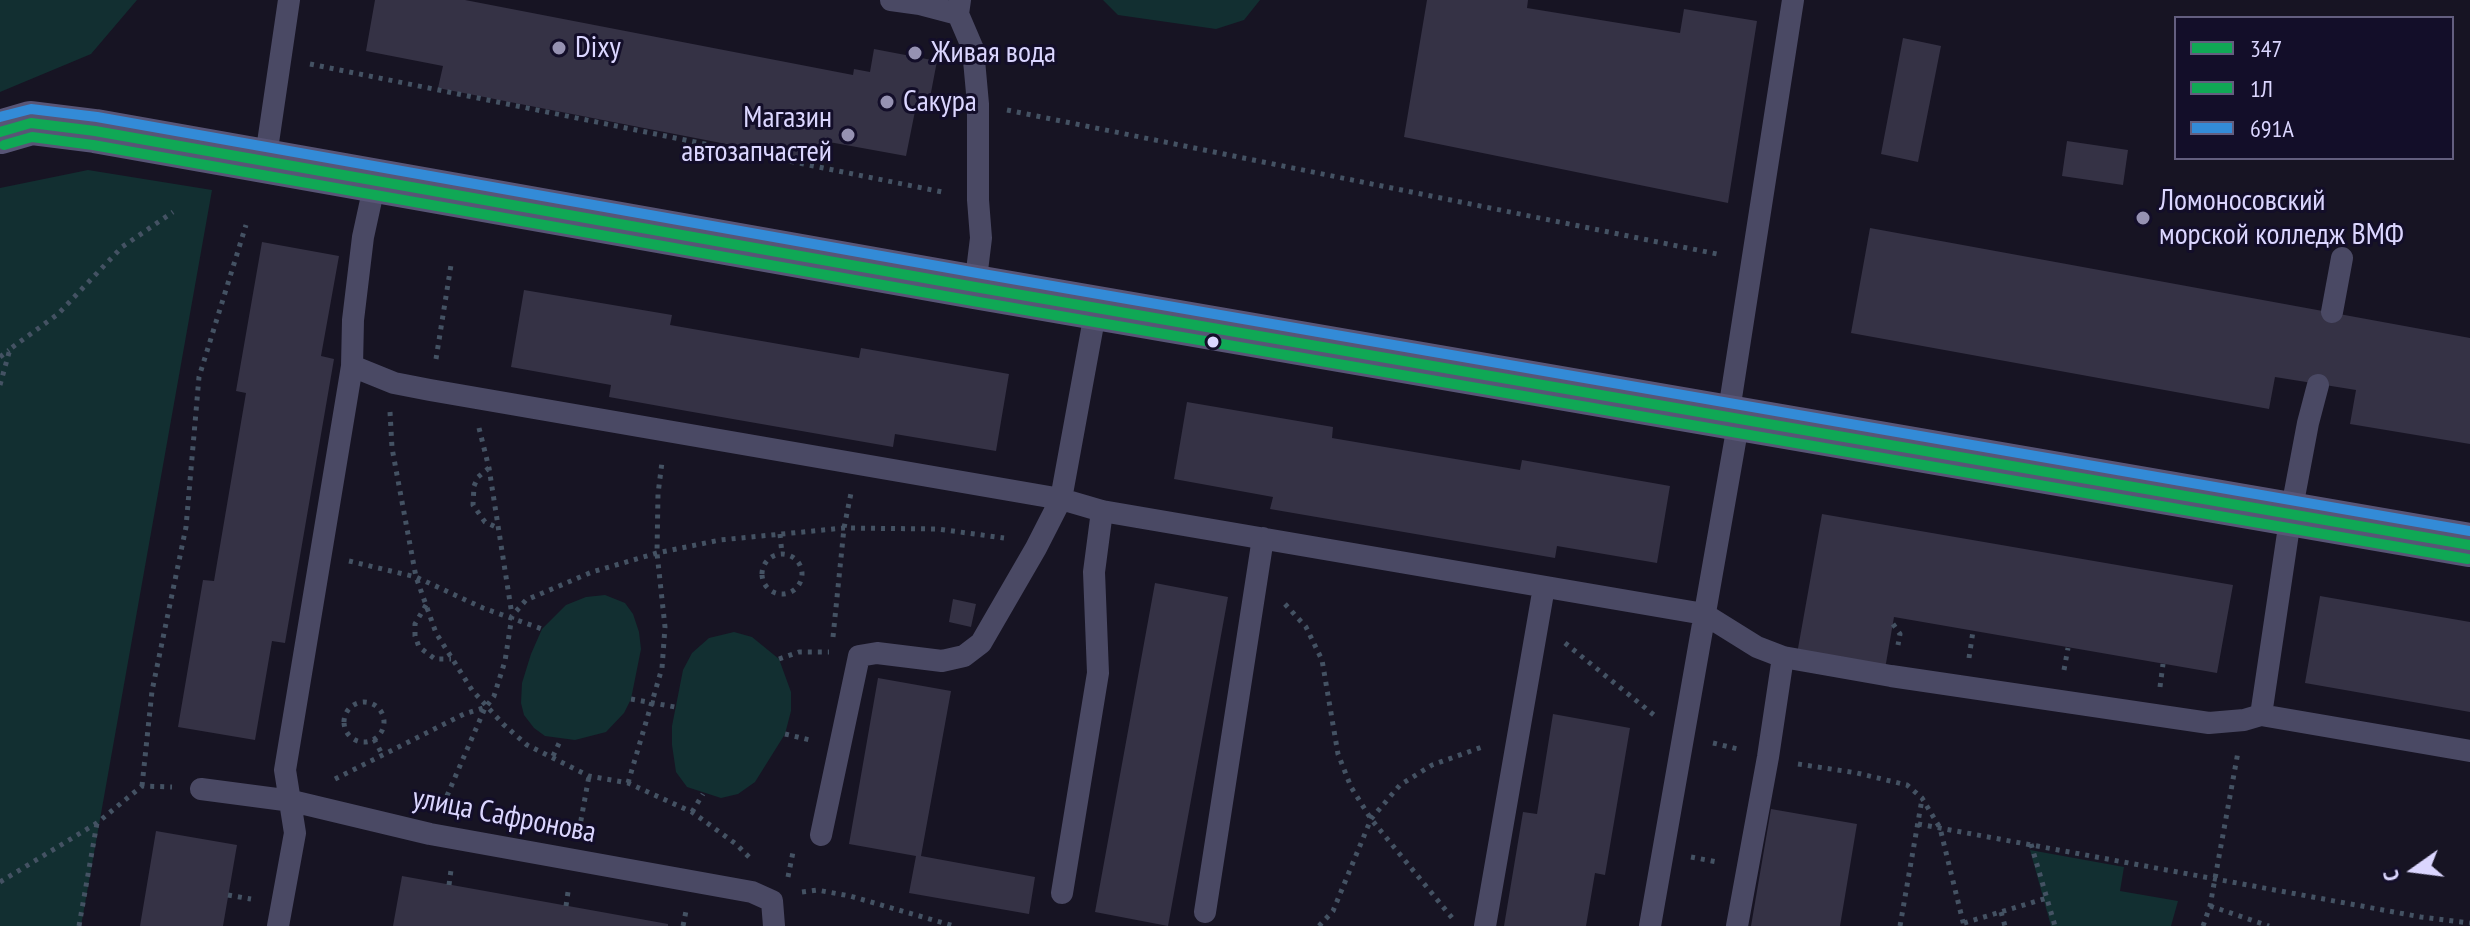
<!DOCTYPE html>
<html>
<head>
<meta charset="utf-8">
<style>
	body { margin:0 }
	#map { position:relative; width:2470px; height:926px; overflow:hidden; background:#171423; font-family:"PT Sans Narrow",sans-serif }
	canvas { display:block }
	.legend { position:absolute; left:2174px; top:16px; width:280px; height:144px; box-sizing:border-box; background:#130e29; border:2px solid #635e7f; margin:0; padding:10px 14px; list-style:none; font-size:24px; color:#dbd6ff }
	.legend li { display:flex; align-items:center; gap:16px; height:40px }
	.legend b { width:40px; border:2px solid #635e7f }
	.north { position:absolute; left:2374px; top:830px; width:80px; height:80px; -webkit-text-stroke:6px #130e29; paint-order:stroke; rotate:256deg; font-size:22px; font-weight:700; line-height:32px; text-align:center; color:#dbd6ff }
	.north::after { content:''; display:block; margin:auto; width:28px; height:36px; background:#dbd6ff; clip-path:polygon(50% 0,100% 100%,50% 72%,0 100%) }
</style>
</head>
<body>
<div id="map">
<canvas width="2470" height="926"></canvas>
<ul class="legend">
<li><b style="height:10px;background:#10a855"></b>347</li>
<li><b style="height:10px;background:#10a855"></b>1Л</li>
<li><b style="height:10px;background:#338bd7"></b>691А</li>
</ul>
<div class="north">С</div>
</div>
<script>
const ctx = document.querySelector('canvas').getContext('2d');
ctx.lineJoin = 'round';
function fill(path, color) { ctx.fillStyle = color; ctx.fill(path, 'evenodd'); }
const poly = rows => new Path2D(rows.map(r => 'M' + r).join(''));
function strokePath(path, color, width, dash) { ctx.strokeStyle = color; ctx.lineWidth = width; ctx.lineCap = dash ? 'butt' : 'round'; ctx.setLineDash(dash || []); ctx.stroke(path); }
function label(font, color, halo, rows, align = 'center') {
  ctx.font = font + ' "PT Sans Narrow",sans-serif'; ctx.lineWidth = 6; ctx.setLineDash([]); ctx.textBaseline = 'middle'; ctx.strokeStyle = halo; ctx.fillStyle = color; for (const [text, x, y, turn = 0] of rows) {
    ctx.save(); ctx.translate(x, y); ctx.rotate((+turn || 0) * Math.PI / 180); ctx.textAlign = isNaN(turn) ? turn : align; if (halo) ctx.strokeText(text, 0, 0); ctx.fillText(text, 0, 0); ctx.restore();
  }
}
const green = poly([
	[0,0,137,0,91,54,0,92],
	[1103,0,1260,0,1244,20,1216,29,1118,15],
	[88,170,212,190,81,926,0,926,0,188],
	[605,595,625,603,633,614,639,632,641,649,631,699,624,713,606,732,575,740,545,736,534,728,524,715,521,703,522,683,531,654,542,629,566,605,586,597],
	[734,632,752,637,779,659,791,692,791,711,785,734,755,782,738,794,721,798,687,787,676,772,672,745,672,726,683,670,692,653,709,638],
	[2030,850,2124,867,2120,891,2178,901,2171,926,2051,926]
]);
const building = poly([
	[375,0,465,0,853,75,854,69,870,72,874,49,937,61,929,103,917,101,906,156,829,142,824,163,438,88,443,66,366,51],
	[1427,0,1528,0,1527,8,1680,33,1684,9,1757,21,1728,203,1404,137],
	[1903,38,1941,46,1918,162,1881,154],
	[2067,141,2128,150,2123,185,2062,176],
	[1870,228,2470,338,2470,444,2350,424,2356,390,2275,377,2269,409,1851,333],
	[262,242,339,256,321,356,334,359,285,643,272,641,255,740,178,727,203,580,214,581,246,393,236,391],
	[524,290,672,315,670,325,859,358,861,348,1009,374,996,451,895,434,893,447,687,411,609,397,611,385,511,367],
	[1187,402,1333,427,1332,438,1520,470,1522,460,1670,486,1657,563,1557,546,1555,558,1270,509,1273,497,1174,479],
	[1822,514,2233,585,2217,673,1894,617,1885,669,1797,654],
	[1155,583,1228,597,1168,926,1095,912],
	[2320,596,2470,622,2470,712,2305,683],
	[953,599,976,604,971,627,949,622],
	[878,678,951,691,921,856,1035,877,1029,914,909,893,916,856,849,844],
	[1553,714,1630,728,1605,875,1595,873,1586,926,1504,926,1523,812,1537,814],
	[1771,809,1857,824,1840,926,1751,926],
	[156,831,237,845,223,926,140,926],
	[402,876,668,924,668,926,393,926]
]);
const path = poly([
	[310,64,947,193],
	[1007,110,1722,255],
	[0,357,9,350],
	[436,359,451,265],
	[0,385,10,349,58,314,122,247,173,212],
	[390,412,392,448,416,577,436,633,472,690,503,724,527,745,589,776,628,783,692,812,736,844,750,858],
	[479,428,489,468,512,615],
	[489,468,478,477,474,486,473,505,485,522,498,528],
	[780,534,782,554],
	'762 574a20 20 0 1 1 40 0a20 20 0 1 1-40 0Z',
	[349,561,416,577,483,608,542,629],
	[1285,604,1306,627,1322,660,1338,754,1351,787,1371,819,1453,919],
	[426,605,415,624,415,636,419,647,435,659,451,659],
	[1893,624,1900,634,1898,645],
	[833,637,844,528,851,493],
	[1565,643,1654,715],
	[1969,658,1973,631],
	[779,659,799,652,829,652],
	[2064,670,2068,648],
	[2160,687,2163,664],
	[631,699,675,707],
	'344 722a20 20 0 1 1 40 0a20 20 0 1 1-40 0Z',
	[785,734,810,740],
	[374,739,382,754],
	[1713,743,1738,749],
	[553,756,561,739],
	[1798,764,1857,773,1907,785,1922,798,1940,828,1964,926],
	[335,779,464,714,486,707,494,696,505,661,512,616,526,600,592,572,657,553,720,540,844,528,938,529,1004,538],
	[628,783,662,668,665,627,657,553,658,494,662,462],
	[142,786,152,691,186,527,199,377,246,225],
	[443,805,485,708],
	[692,812,703,794],
	[1918,824,2421,917,2470,923],
	[579,831,589,776],
	[2031,844,2055,926],
	[1691,857,1717,862],
	[788,877,793,852],
	[0,882,97,823,142,786,172,787],
	[449,885,451,870],
	[802,892,817,890,850,896,954,926],
	[228,895,251,899],
	[566,906,568,892],
	[2210,906,2269,926],
	[2001,912,2005,926],
	[1964,923,2047,898],
	[79,926,97,823],
	[683,926,686,911],
	[1319,926,1333,911,1371,819,1400,785,1432,765,1485,746],
	[1900,926,1922,799],
	[2203,926,2210,906,2238,752]
]);
const lane = poly([
	[891,0,920,4,958,14],
	[960,0,958,14,973,49,978,104,978,200,981,238,975,287],
	[265,163,289,0],
	[2332,312,2342,258],
	[352,366,394,383,430,390,1061,499,1102,511,1704,614,1757,647,1783,657,1891,676,2209,723,2244,720,2261,715,2470,751],
	[1728,417,1793,0],
	[2261,715,2291,513,2308,423,2318,385],
	[201,789,292,801,430,834,752,892,772,901,774,926],
	[821,835,859,656,877,653,942,661,964,656,981,643,1036,548,1061,499,1096,308],
	[1062,893,1098,673,1094,572,1102,511],
	[1205,912,1263,538],
	[278,926,295,833,285,770,352,366,353,320,363,237,375,182],
	[1485,926,1544,587],
	[1650,926,1739,419],
	[1737,926,1768,757,1783,657]
]);
const secondary = poly([
	[0,132,31,123,95,131,975,287,2470,545]
]);
const bus1 = poly([
	[0,132,31,123,95,131,975,287,2470,545]
]);
const bus2 = poly([
	[4,145,32,137,93,145,973,301,2468,559]
]);
const bus3 = poly([
	[0,117,31,109,97,117,977,273,2470,531]
]);
const markers = [
	[559,48,8,"#9692b2"],
	[915,53,8,"#9692b2"],
	[887,102,8,"#9692b2"],
	[848,135,8,"#9692b2"],
	[2143,218,8,"#9692b2"],
	[1213,342,7,"#dbd6ff"]
];
const poiNames = [
	["Dixy",575,48],
	["Живая вода",931,53],
	["Сакура",903,102],
	["Магазин",832,118,"right"],
	["автозапчастей",832,152,"right"],
	["Ломоносовский",2159,201],
	["морской колледж ВМФ",2159,235]
];
const streetNames = [
	["улица Сафронова",504,816,11]
];
fill(green, '#122f31');
fill(building, '#353245');
strokePath(path, '#445263', 5, [4, 6]);
strokePath(lane, '#4a4964', 22);
strokePath(secondary, '#585576', 44);
strokePath(bus1, '#10a855', 10);
strokePath(bus2, '#10a855', 10);
strokePath(bus3, '#338bd7', 10);
for (const [x, y, r, color] of markers) { const dot = new Path2D(); dot.arc(x, y, r, 0, 2 * Math.PI); ctx.fillStyle = color; ctx.fill(dot); strokePath(dot, '#130e29', 3); }
label('30px', '#dbd6ff', '#130e29', poiNames, 'left');
label('30px', '#dbd6ff', '#130e29', streetNames);
</script>
</body>
</html>
